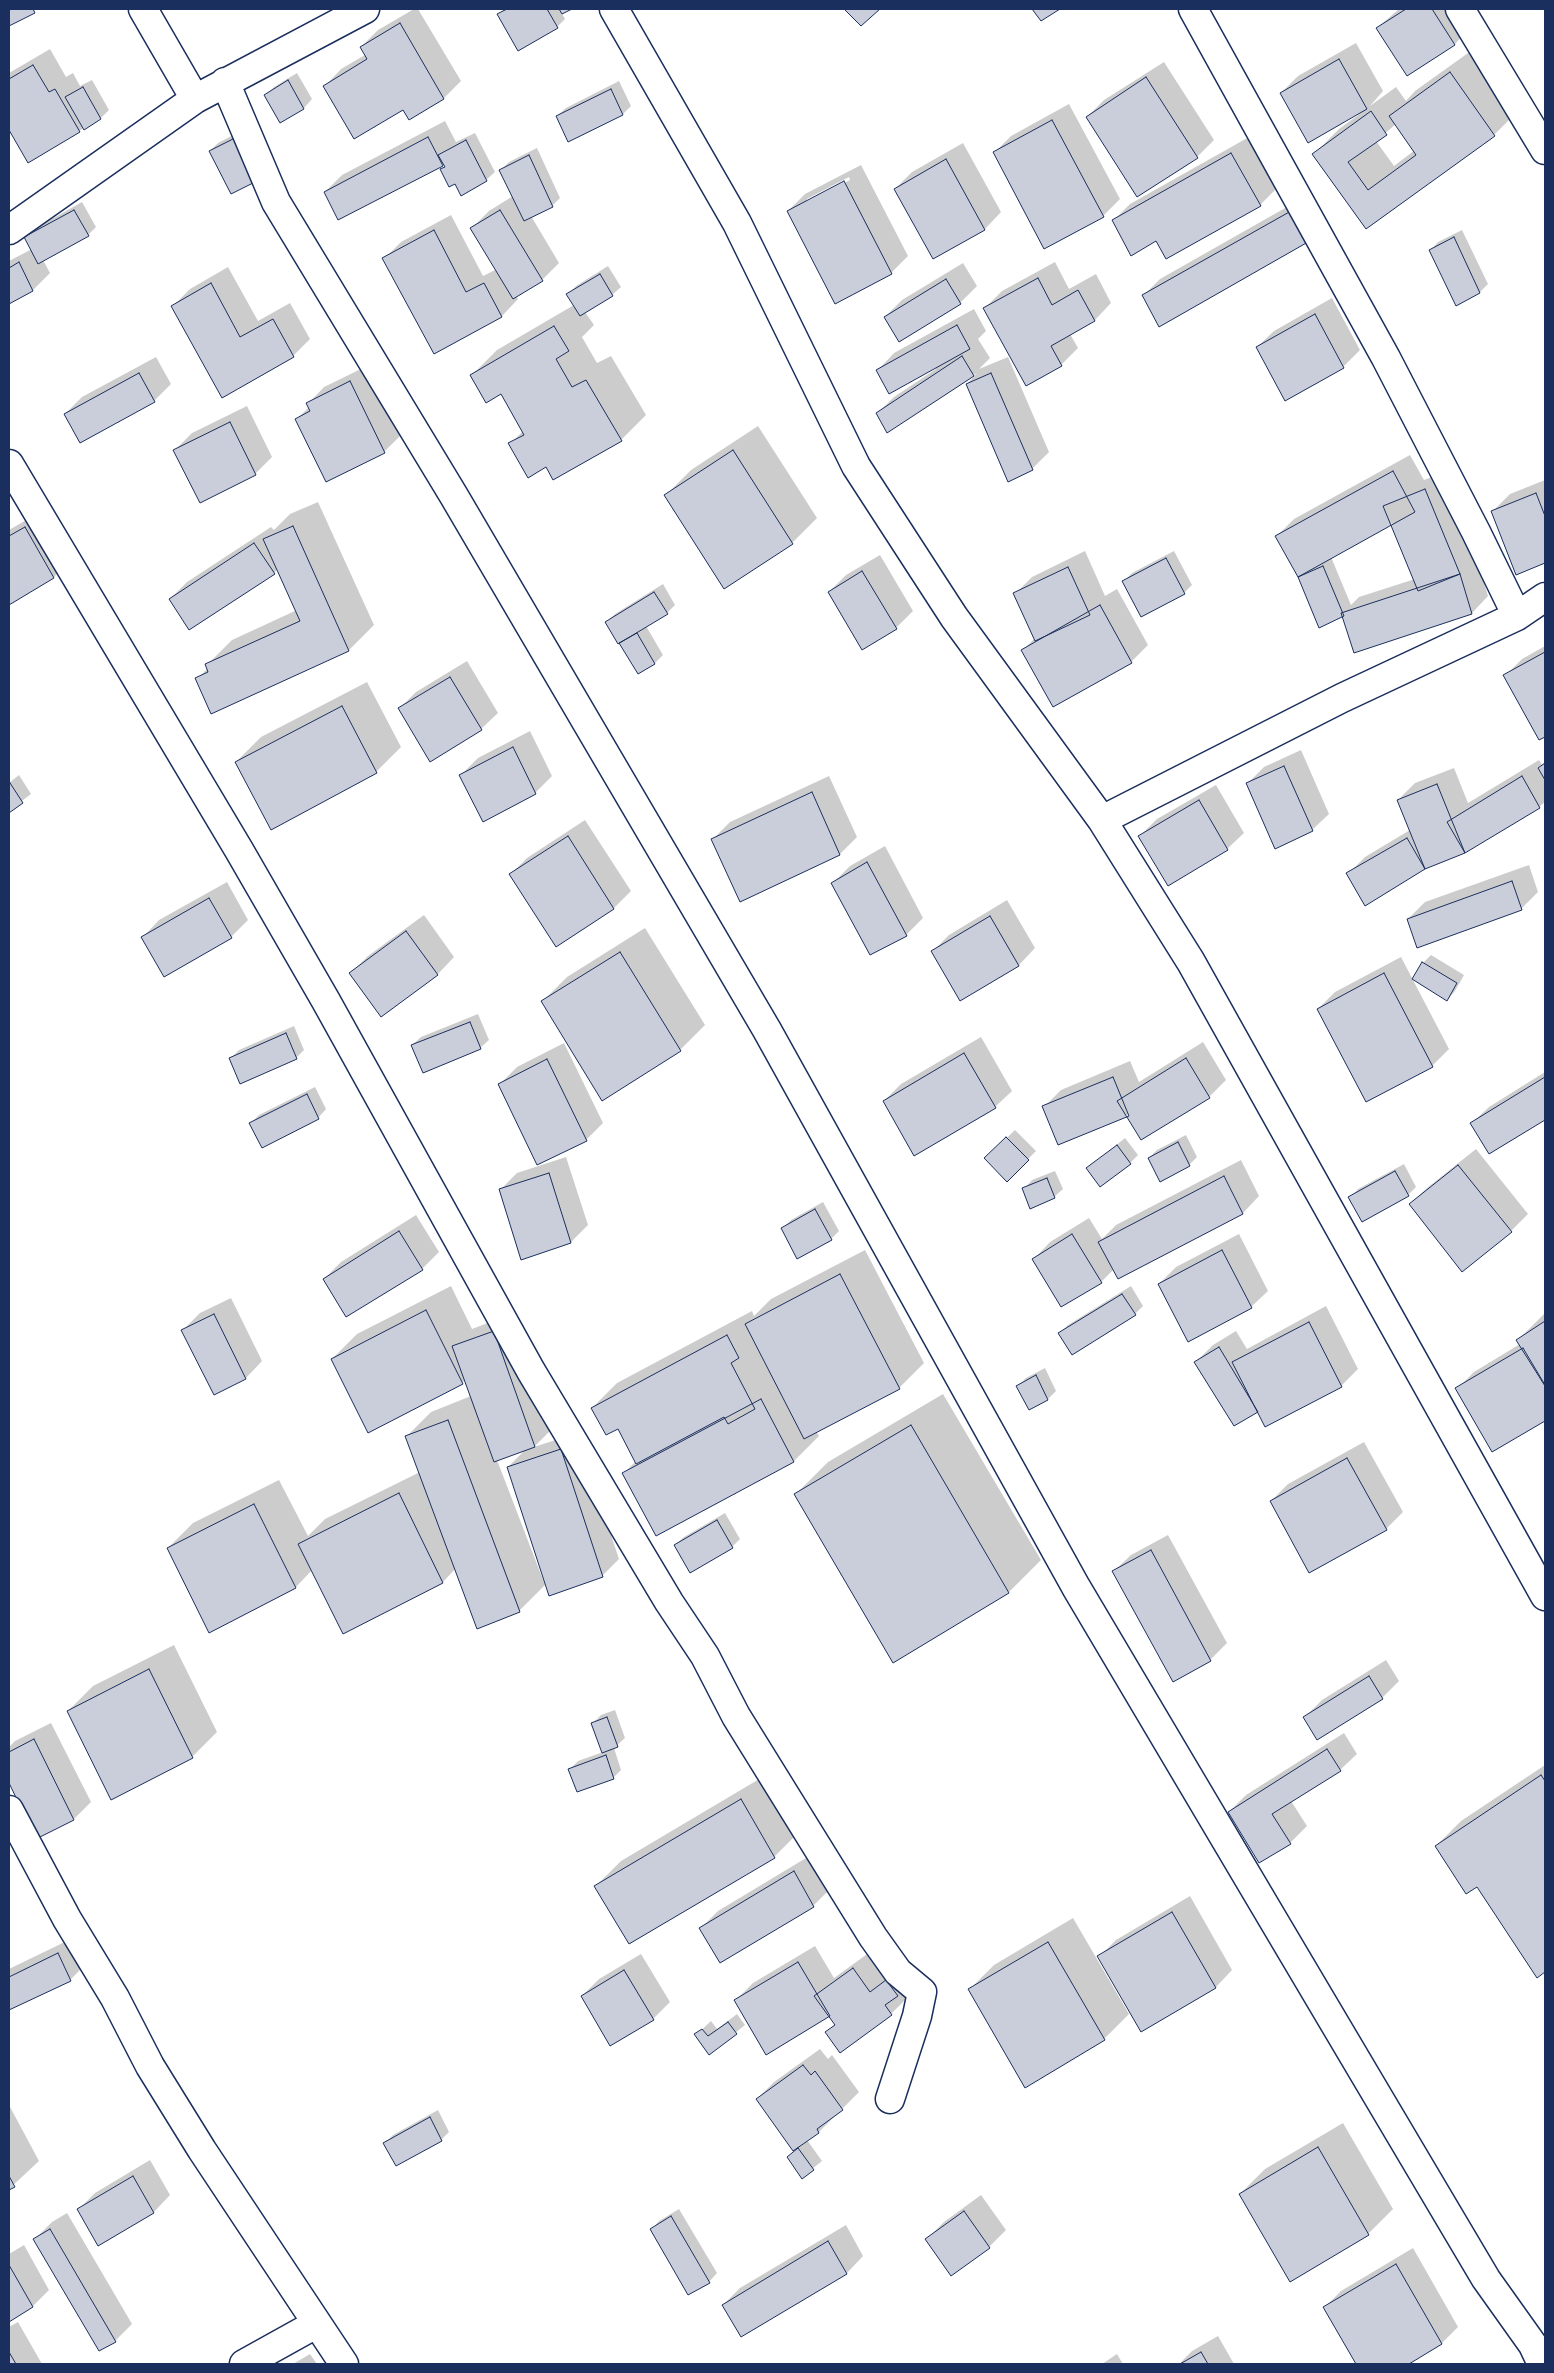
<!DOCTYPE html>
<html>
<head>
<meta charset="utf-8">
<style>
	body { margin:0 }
	#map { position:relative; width:1554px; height:2373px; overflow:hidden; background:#fff; font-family:Kalam,sans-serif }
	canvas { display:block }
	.frame { position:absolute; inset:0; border:10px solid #1b2f5e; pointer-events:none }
</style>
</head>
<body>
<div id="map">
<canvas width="1554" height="2373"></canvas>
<div class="frame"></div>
</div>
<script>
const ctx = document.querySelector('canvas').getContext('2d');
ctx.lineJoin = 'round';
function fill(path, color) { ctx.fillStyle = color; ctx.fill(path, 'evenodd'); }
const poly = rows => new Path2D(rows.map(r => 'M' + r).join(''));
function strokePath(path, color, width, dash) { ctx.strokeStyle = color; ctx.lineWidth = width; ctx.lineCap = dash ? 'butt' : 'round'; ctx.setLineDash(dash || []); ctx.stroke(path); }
const shadow = poly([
	[9,9,37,9,9,25],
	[414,9,418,9,461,81,444,98,409,119,403,108,325,86,341,69,365,55,361,47,378,30],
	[504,9,569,9,561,12,565,19,557,27,499,15],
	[1399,9,1459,9,1471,27,1455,44,1407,75,1377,28],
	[1356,43,1383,91,1370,106,1396,87,1406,101,1415,91,1475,48,1519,110,1494,135,1366,227,1314,154,1339,129,1361,113,1281,93,1298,76],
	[1396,124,1415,150,1394,166,1376,141],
	[50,49,66,77,73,73,80,86,92,80,109,110,101,118,28,161,9,127,9,73],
	[1164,62,1214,140,1197,157,1138,195,1087,117,1104,100],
	[297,73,312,99,304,108,281,121,266,95,274,87],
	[619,81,631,106,623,114,569,140,557,116,566,108],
	[1069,104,1120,199,1103,216,994,153,1011,136],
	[445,121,456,142,475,133,495,172,486,180,455,182,442,170,446,166,444,163,325,192,342,175],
	[243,130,232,192,210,151,218,143],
	[1249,137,1277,188,1260,205,1167,257,1157,240,1113,221,1130,204],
	[963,143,1001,212,985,229,934,258,895,189,912,172],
	[537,148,560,198,552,206,531,216,559,263,542,280,516,296,518,299,502,316,384,259,401,242,451,215,483,276,497,269,472,228,489,211,513,196,501,170,509,162],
	[861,165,908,256,891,273,835,302,788,211,805,194],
	[849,177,850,180,807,202,807,199],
	[1308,195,1324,224,1143,296,1160,279],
	[82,202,96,227,88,235,43,260,50,273,33,290,9,303,9,261,32,249,26,237,34,229],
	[1462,230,1488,284,1480,292,1456,304,1430,251,1438,242],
	[1055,262,1069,289,1096,274,1111,303,1095,320,1070,334,1078,348,1061,365,985,308,1002,291],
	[963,263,977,286,960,303,885,317,902,300],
	[608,266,621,287,612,295,585,312,594,325,582,337,597,363,611,356,646,415,621,440,546,466,510,444,523,431,501,393,472,375,497,350,574,305,568,295,576,286],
	[228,267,258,321,290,303,310,339,293,356,223,396,173,306,190,289],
	[1332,298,1360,350,1343,367,1257,347,1274,331],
	[974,309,986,331,978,339,990,358,979,369,1008,357,1049,452,1032,469,967,384,977,373,888,431,877,414,894,397,936,369,935,367,878,370,894,353],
	[156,357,171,384,154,401,65,414,82,397],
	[367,366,401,435,384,452,296,420,309,407,308,404,324,387],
	[247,406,272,457,255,474,175,450,192,433],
	[758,426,817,518,792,543,725,587,666,495,691,470],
	[1410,455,1424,480,1442,473,1476,557,1488,596,1472,613,1343,616,1320,626,1299,576,1277,536,1294,519],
	[1392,523,1415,579,1359,597,1351,605,1331,557],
	[1545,480,1545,562,1517,573,1493,511,1510,494],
	[318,502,374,625,349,650,211,712,197,679,208,668,207,665,232,640,297,610,278,569,274,573,170,599,187,582,271,527,274,530,290,514],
	[42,511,70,560,54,577,9,603,9,530],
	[1085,551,1105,596,1117,589,1148,645,1131,662,1053,705,1023,650,1035,638,1015,594,1032,577],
	[1174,551,1192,585,1184,593,1123,582,1132,573],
	[880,555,913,611,896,628,863,648,829,592,846,575],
	[663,584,675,605,667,613,646,626,663,655,655,663,639,672,607,622,615,614],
	[1545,646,1545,735,1540,739,1505,676,1522,659],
	[467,661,498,713,481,729,399,709,416,692],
	[367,682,401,747,376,772,236,762,261,737],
	[530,731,552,776,535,793,461,775,478,758],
	[1301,750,1329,814,1312,830,1247,784,1264,767],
	[1539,760,1542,765,1545,762,1545,802,1539,807,1464,852,1425,868,1366,904,1348,874,1365,857,1410,830,1398,800,1415,783,1454,768,1468,803],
	[19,775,31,794,9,811,9,783],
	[829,776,857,837,840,854,741,900,713,839,730,822],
	[1216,785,1244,833,1227,849,1140,836,1157,819],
	[585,820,631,891,614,908,556,945,511,874,527,858],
	[885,846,923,918,906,935,833,883,850,866],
	[1529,865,1538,892,1522,908,1418,947,1408,919,1425,902],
	[227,882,248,920,231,937,143,937,159,920],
	[1007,900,1035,948,1019,965,961,999,932,952,949,935],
	[424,915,454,957,438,974,381,1016,351,973,368,956],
	[645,928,705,1025,680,1050,542,1002,567,977],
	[1431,955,1464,975,1455,991,1447,1000,1423,963],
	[1401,957,1449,1049,1432,1066,1318,1009,1335,992],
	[478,1014,489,1040,480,1048,412,1045,421,1037],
	[294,1026,304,1050,296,1058,231,1058,239,1050],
	[981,1037,1012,1091,995,1107,884,1101,901,1084],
	[1203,1042,1226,1080,1209,1097,1127,1115,1044,1107,1061,1090,1130,1061,1139,1082],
	[564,1043,603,1123,586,1140,500,1084,517,1067],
	[1545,1072,1545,1118,1490,1152,1472,1123,1489,1107],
	[315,1087,326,1109,318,1118,251,1123,259,1115],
	[1015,1130,1036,1151,1007,1180,986,1158],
	[1186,1135,1197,1157,1189,1165,1149,1158,1157,1150],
	[1125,1138,1138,1155,1130,1163,1088,1168],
	[1476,1149,1528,1214,1511,1231,1410,1204,1427,1188],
	[566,1157,588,1225,571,1242,522,1258,500,1190,517,1173],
	[1241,1160,1259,1196,1243,1213,1114,1269,1101,1282,1034,1259,1050,1242,1089,1218,1102,1239,1116,1225],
	[1404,1164,1416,1187,1408,1195,1350,1198,1358,1189],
	[1055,1171,1063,1189,1054,1197,1024,1189,1032,1180],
	[823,1202,839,1231,831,1239,783,1228,791,1220],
	[416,1215,439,1252,422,1269,324,1279,341,1262],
	[1239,1234,1268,1291,1251,1307,1159,1284,1176,1267],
	[865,1250,924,1363,899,1388,816,1431,819,1436,794,1461,656,1534,624,1473,636,1461,618,1427,592,1408,617,1383,752,1311,754,1316,771,1299],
	[451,1286,472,1329,511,1314,552,1429,534,1447,577,1433,619,1559,602,1576,508,1467,526,1449,497,1460,545,1585,520,1610,478,1627,456,1568,443,1582,343,1632,312,1570,296,1587,209,1631,168,1548,193,1523,279,1480,308,1536,325,1519,420,1472,406,1437,431,1412,471,1396,465,1380,462,1383,332,1359,357,1334],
	[1131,1286,1143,1306,1135,1314,1060,1333,1068,1325],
	[231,1298,262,1361,246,1378,214,1394,183,1330,200,1313],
	[1326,1306,1358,1369,1341,1386,1258,1410,1196,1362,1213,1345,1236,1331,1247,1349],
	[1545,1313,1545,1419,1493,1450,1457,1389,1474,1372,1520,1344,1518,1340],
	[1045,1368,1056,1391,1048,1399,1029,1409,1018,1386,1026,1378],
	[943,1394,1041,1560,1009,1592,893,1661,796,1494,828,1462],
	[1364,1442,1403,1512,1386,1529,1271,1501,1288,1484],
	[725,1513,740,1539,732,1547,675,1545,684,1537],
	[1168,1535,1227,1643,1210,1660,1114,1571,1131,1555],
	[174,1645,217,1732,192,1757,68,1711,93,1686],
	[1386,1660,1399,1681,1382,1698,1318,1738,1305,1717,1322,1700],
	[615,1710,625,1738,614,1748,621,1770,613,1778,570,1769,578,1761,603,1752,592,1724,601,1715],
	[51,1723,91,1802,74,1819,37,1837,9,1780,9,1747,15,1741],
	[1344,1733,1357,1754,1340,1770,1291,1801,1307,1826,1290,1843,1229,1812,1246,1795],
	[1545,1765,1545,1970,1537,1976,1478,1885,1436,1846,1461,1821],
	[766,1775,799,1832,774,1857,629,1942,596,1886,621,1861],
	[811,1855,830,1889,813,1906,701,1928,718,1911],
	[1190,1896,1232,1970,1216,1987,1142,2030,1099,1957,1116,1940],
	[1073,1918,1129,2014,1104,2039,1025,2086,969,1990,994,1965],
	[75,1937,87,1963,70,1980,9,2009,9,1969],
	[815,1946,834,1978,870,1952,908,1997,891,2014,827,2032,836,2024,829,2015,736,2000,753,1983],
	[641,1954,670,2002,653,2019,582,1996,599,1979],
	[737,2014,745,2025,709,2054,696,2035,711,2021,717,2029],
	[820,2049,828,2059,832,2055,859,2092,819,2132,807,2140,822,2161,802,2177,795,2151,757,2099,774,2082],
	[9,2105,39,2161,9,2189],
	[438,2110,449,2132,441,2140,385,2143,393,2135],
	[1343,2123,1393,2209,1368,2234,1240,2194,1265,2169],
	[150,2160,170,2195,154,2212,98,2244,78,2210,95,2193],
	[981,2195,1006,2230,989,2247,927,2239,944,2222],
	[679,2209,717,2273,709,2282,651,2230,659,2221],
	[67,2213,132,2324,115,2341,35,2239,52,2222],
	[846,2225,863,2256,847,2273,741,2335,723,2305,740,2288],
	[24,2245,49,2290,33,2306,9,2320,9,2254],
	[1413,2248,1458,2327,1442,2343,1406,2364,1357,2364,1324,2308,1341,2291],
	[18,2322,42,2364,9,2364,9,2327],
	[1218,2336,1234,2364,1179,2364,1192,2351],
	[310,2354,317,2364,293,2364],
	[1117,2354,1123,2364,1102,2364]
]);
const building = poly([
	[9,9,33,9,35,13,9,26,9,9],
	[507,9,547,9,558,28,518,51,497,14,507,9],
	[559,9,572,9,562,14,559,9],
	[844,9,880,9,861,26,844,9],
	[1032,9,1060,9,1041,21,1032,9],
	[1406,9,1432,9,1455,45,1407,76,1376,28,1406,9],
	[400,23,444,99,409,120,403,110,354,139,323,86,367,59,360,47,400,23],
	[1339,59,1367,109,1308,143,1280,93,1339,59],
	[33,65,49,92,55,89,80,132,28,163,9,130,9,79,33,65],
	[1450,72,1495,136,1366,229,1312,154,1371,111,1387,135,1348,162,1368,190,1416,155,1389,116,1450,72],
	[1146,77,1198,158,1137,197,1086,117,1146,77],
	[288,80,304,109,280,123,264,95,288,80],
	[83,87,101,119,84,130,65,97,83,87],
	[611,89,623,115,568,142,556,116,611,89],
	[1052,120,1104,217,1044,249,993,152,1052,120],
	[428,137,443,166,338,220,324,192,428,137],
	[235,138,257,181,231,194,209,151,235,138],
	[466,140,487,181,461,196,455,184,449,187,440,169,445,167,438,155,466,140],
	[1231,153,1261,206,1166,259,1156,241,1131,256,1112,220,1231,153],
	[529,155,553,207,524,221,499,170,529,155],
	[946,159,985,230,933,259,894,189,946,159],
	[844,181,892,274,835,304,787,211,844,181],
	[74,210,89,236,38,264,24,237,74,210],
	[500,210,543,281,513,299,470,228,500,210],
	[1291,211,1308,242,1159,327,1142,295,1291,211],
	[434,230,466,292,484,283,502,317,434,354,382,258,434,230],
	[1454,237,1480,293,1456,306,1429,250,1454,237],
	[19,262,33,291,9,304,9,268,19,262],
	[600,274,613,296,580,316,566,294,600,274],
	[1038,278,1052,305,1078,290,1095,321,1051,346,1062,366,1026,386,983,308,1038,278],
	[946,279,961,304,899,342,884,317,946,279],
	[211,283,240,337,273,319,294,357,222,398,171,306,211,283],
	[1315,314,1344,368,1285,401,1256,347,1315,314],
	[957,325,970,349,889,394,876,370,957,325],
	[554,326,569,351,556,359,572,387,586,380,622,441,553,480,546,467,528,478,508,443,524,435,501,394,486,403,470,375,554,326],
	[962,356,974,376,887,433,876,413,962,356],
	[139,373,155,402,80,443,64,414,139,373],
	[991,373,1033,470,1008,482,966,384,991,373],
	[350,381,385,453,326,482,295,419,310,411,306,403,350,381],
	[230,422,256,475,200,503,173,450,230,422],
	[733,450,793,544,724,589,664,495,733,450],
	[1393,471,1415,512,1298,577,1275,536,1393,471],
	[1425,489,1460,574,1418,591,1383,506,1425,489],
	[1536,493,1545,516,1545,563,1516,575,1491,511,1536,493],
	[293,526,349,651,211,714,195,678,208,672,205,664,300,621,263,539,293,526],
	[25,527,54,578,9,605,9,536,25,527],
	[254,543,275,574,189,630,169,599,254,543],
	[1166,558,1185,594,1141,617,1122,581,1166,558],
	[1323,566,1344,616,1319,628,1298,577,1323,566],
	[1068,567,1090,615,1035,641,1013,593,1068,567],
	[862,571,897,629,862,650,828,592,862,571],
	[1460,574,1472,614,1354,653,1341,613,1460,574],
	[654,592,668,614,618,644,605,622,654,592],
	[1100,605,1132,663,1053,707,1021,650,1100,605],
	[637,633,655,664,638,674,619,643,637,633],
	[1545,652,1545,737,1539,740,1503,675,1545,652],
	[450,677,482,730,430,762,398,708,450,677],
	[342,706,377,773,271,830,235,762,342,706],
	[513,747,536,794,483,822,459,775,513,747],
	[1545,763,1545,780,1538,768,1545,763],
	[1284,766,1313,831,1275,849,1246,783,1284,766],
	[1522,776,1540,808,1465,853,1447,822,1522,776],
	[10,783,23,803,9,813,9,784,10,783],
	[1437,784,1465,853,1425,869,1397,800,1437,784],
	[812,792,840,855,740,902,711,839,812,792],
	[1199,800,1228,850,1168,886,1138,836,1199,800],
	[568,836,614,909,556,947,509,874,568,836],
	[1407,838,1425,869,1365,906,1346,873,1407,838],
	[867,862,907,936,870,955,831,883,867,862],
	[1512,881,1522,910,1417,948,1407,919,1512,881],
	[209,898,232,938,164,977,141,937,209,898],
	[990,916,1019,966,960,1001,931,951,990,916],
	[406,931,438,975,381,1017,349,973,406,931],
	[620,952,681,1051,602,1101,541,1001,620,952],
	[1422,962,1457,983,1447,1001,1412,979,1422,962],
	[1384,973,1433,1067,1366,1102,1317,1009,1384,973],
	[470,1022,481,1049,423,1073,411,1045,470,1022],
	[286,1033,297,1059,240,1084,229,1058,286,1033],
	[964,1053,996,1108,914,1156,883,1101,964,1053],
	[1186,1058,1210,1098,1141,1140,1117,1101,1186,1058],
	[547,1059,587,1141,537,1165,498,1084,547,1059],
	[1113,1077,1129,1116,1058,1145,1042,1106,1113,1077],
	[1545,1077,1545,1120,1489,1154,1470,1123,1545,1077],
	[307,1094,319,1119,262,1148,249,1123,307,1094],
	[1006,1137,1029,1160,1007,1182,984,1158,1006,1137],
	[1178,1142,1190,1166,1160,1182,1148,1158,1178,1142],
	[1117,1145,1131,1164,1100,1187,1086,1168,1117,1145],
	[1458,1165,1512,1232,1462,1272,1409,1204,1458,1165],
	[1395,1171,1409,1196,1362,1222,1348,1197,1395,1171],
	[549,1173,571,1243,521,1260,499,1189,549,1173],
	[1224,1176,1243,1214,1118,1279,1098,1242,1224,1176],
	[1047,1178,1055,1198,1030,1209,1022,1188,1047,1178],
	[815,1209,832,1240,797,1259,781,1228,815,1209],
	[399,1231,423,1270,346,1317,323,1279,399,1231],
	[1072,1234,1102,1283,1061,1307,1032,1259,1072,1234],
	[1222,1250,1252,1308,1188,1342,1158,1284,1222,1250],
	[840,1274,900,1389,804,1439,745,1324,840,1274],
	[1122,1294,1136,1315,1072,1355,1058,1333,1122,1294],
	[426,1310,463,1384,368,1433,331,1359,426,1310],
	[214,1314,246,1379,214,1395,181,1330,214,1314],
	[1545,1321,1545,1386,1516,1340,1545,1321],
	[1309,1322,1342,1387,1265,1427,1232,1362,1309,1322],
	[494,1331,535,1447,494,1462,452,1346,494,1331],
	[727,1335,739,1358,731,1363,755,1409,728,1424,724,1417,636,1464,618,1429,606,1435,591,1408,727,1335],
	[1219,1347,1258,1412,1234,1426,1194,1362,1219,1347],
	[1523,1348,1545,1385,1545,1421,1492,1452,1455,1388,1523,1348],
	[1036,1375,1048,1400,1029,1410,1016,1386,1036,1375],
	[761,1399,794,1462,656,1536,622,1473,761,1399],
	[448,1420,520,1612,477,1629,405,1436,448,1420],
	[911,1425,1009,1593,893,1663,794,1494,911,1425],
	[561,1449,603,1577,549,1596,507,1467,561,1449],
	[1347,1458,1387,1530,1309,1573,1270,1501,1347,1458],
	[399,1493,443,1583,343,1634,298,1544,399,1493],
	[254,1504,296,1588,209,1633,167,1548,254,1504],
	[717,1520,733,1548,690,1573,674,1545,717,1520],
	[1151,1550,1211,1661,1173,1682,1112,1571,1151,1550],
	[149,1669,193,1758,111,1800,67,1711,149,1669],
	[1369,1676,1383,1699,1317,1740,1303,1717,1369,1676],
	[607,1717,618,1747,602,1753,591,1723,607,1717],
	[34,1739,74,1820,36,1839,9,1783,9,1752,34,1739],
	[1327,1749,1341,1771,1272,1814,1291,1844,1259,1863,1228,1812,1327,1749],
	[606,1755,614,1779,577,1792,568,1769,606,1755],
	[1541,1775,1545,1781,1545,1972,1537,1978,1477,1887,1466,1894,1435,1846,1541,1775],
	[741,1799,775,1858,629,1944,594,1886,741,1799],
	[794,1871,814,1907,720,1963,699,1928,794,1871],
	[1172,1912,1216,1988,1141,2032,1097,1956,1172,1912],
	[1048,1942,1105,2040,1025,2088,968,1989,1048,1942],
	[58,1953,71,1981,9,2010,9,1977,58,1953],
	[798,1962,830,2016,766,2055,734,2000,798,1962],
	[853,1968,870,1992,886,1980,898,1996,885,2005,892,2015,840,2053,825,2032,835,2025,814,1996,853,1968],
	[624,1970,654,2020,610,2046,581,1996,624,1970],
	[728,2022,737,2034,709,2055,694,2034,702,2029,708,2036,728,2022],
	[803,2065,811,2075,815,2071,843,2110,817,2129,819,2133,793,2151,756,2099,803,2065],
	[430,2117,442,2141,396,2166,383,2143,430,2117],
	[1318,2147,1369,2235,1290,2282,1239,2194,1318,2147],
	[798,2148,814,2170,802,2179,787,2157,798,2148],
	[9,2176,15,2187,9,2190,9,2176],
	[133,2176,154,2213,98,2246,77,2209,133,2176],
	[964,2211,990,2248,951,2276,925,2239,964,2211],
	[671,2216,710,2283,688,2295,650,2229,671,2216],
	[50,2229,116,2342,99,2351,33,2239,50,2229],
	[828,2241,847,2274,741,2337,722,2305,828,2241],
	[1396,2264,1442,2344,1409,2364,1356,2364,1323,2307,1396,2264],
	[9,2265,33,2307,9,2322,9,2265],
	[9,2352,16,2364,9,2364,9,2352],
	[1201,2352,1208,2364,1180,2364,1201,2352]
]);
const minor = poly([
	[143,9,195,99],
	[614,9,737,223,856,466,954,617,1102,820,1191,962,1545,1596],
	[1193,9,1386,358,1476,532,1517,616],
	[1460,9,1545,150],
	[225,82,276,202,454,496,767,1030,1076,1587,1486,2279,1533,2345,1542,2364],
	[9,230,195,99,365,9],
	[9,464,239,850,326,1001,531,1371,669,1602,705,1656,736,1716,873,1937,898,1972,922,1992,917,2016,890,2099],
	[1102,820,1342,698,1517,616,1545,597],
	[9,1810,67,1919,115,1998,150,2066,202,2150,344,2364],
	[244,2364,316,2324]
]);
fill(shadow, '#0003');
fill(building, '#caceda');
strokePath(building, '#1b2f5e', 1);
strokePath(minor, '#1b2f5e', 31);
strokePath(minor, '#fff', 28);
</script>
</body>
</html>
